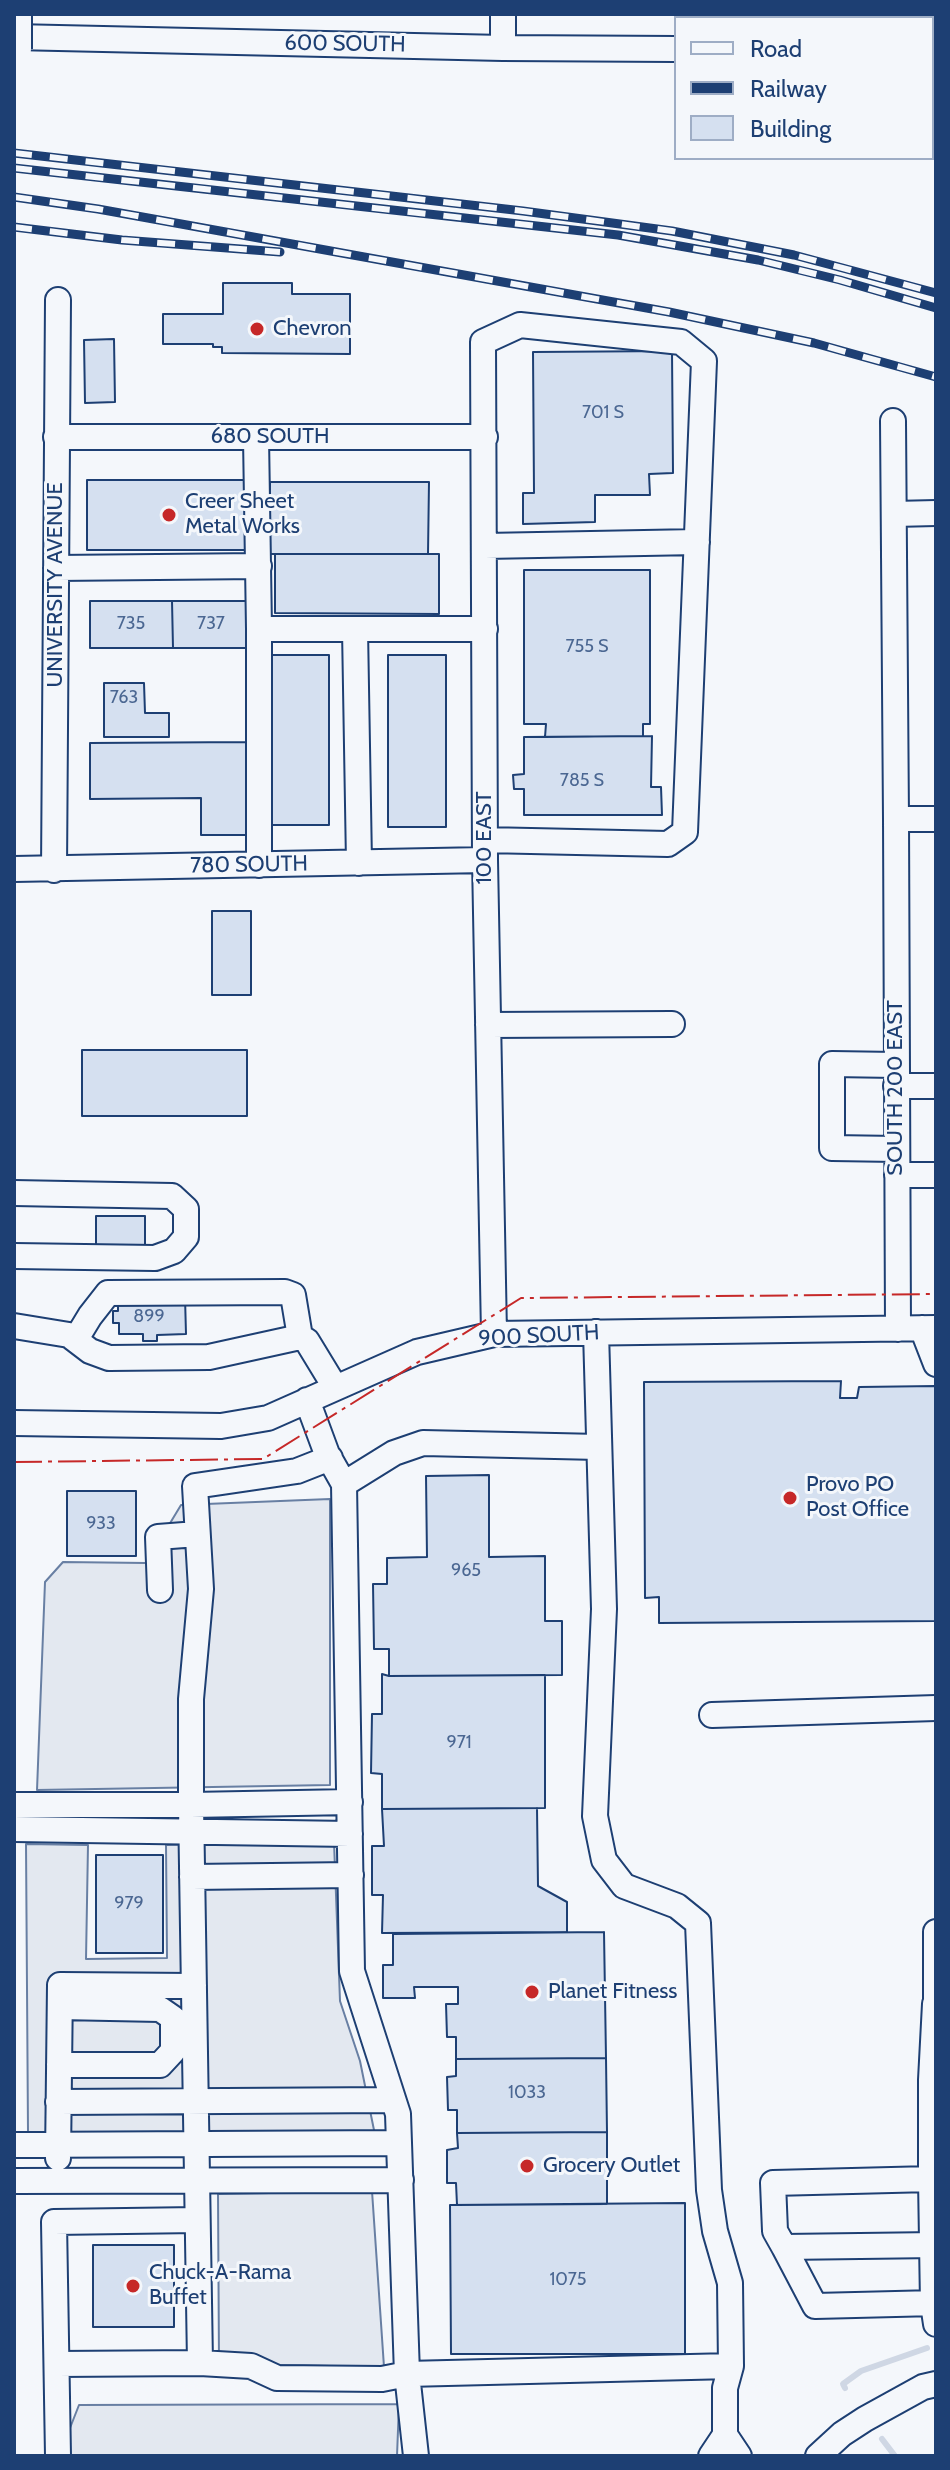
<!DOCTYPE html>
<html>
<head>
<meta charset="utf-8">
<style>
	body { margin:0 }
	#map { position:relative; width:950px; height:2470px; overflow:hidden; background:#f4f7fb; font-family:Cabin,sans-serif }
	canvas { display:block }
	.frame { position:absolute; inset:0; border:16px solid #1d3f73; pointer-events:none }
	.legend { position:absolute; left:674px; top:16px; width:260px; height:144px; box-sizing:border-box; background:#f4f7fb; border:2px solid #9eadc5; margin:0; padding:10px 14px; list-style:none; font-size:24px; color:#1d3f73 }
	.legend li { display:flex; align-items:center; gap:16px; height:40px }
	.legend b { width:40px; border:2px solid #9eadc5 }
</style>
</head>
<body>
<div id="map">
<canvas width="950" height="2470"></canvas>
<div class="frame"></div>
<ul class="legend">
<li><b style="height:10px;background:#f4f7fb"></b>Road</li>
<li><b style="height:10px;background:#1d3f73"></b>Railway</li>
<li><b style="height:22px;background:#d5e0f0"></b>Building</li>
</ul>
</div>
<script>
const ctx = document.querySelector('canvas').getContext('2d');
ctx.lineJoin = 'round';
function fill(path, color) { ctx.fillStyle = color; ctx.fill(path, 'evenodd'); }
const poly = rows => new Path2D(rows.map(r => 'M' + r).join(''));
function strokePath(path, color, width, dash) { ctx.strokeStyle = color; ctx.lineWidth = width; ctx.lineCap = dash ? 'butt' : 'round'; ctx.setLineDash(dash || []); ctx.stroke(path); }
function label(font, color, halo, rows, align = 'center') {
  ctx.font = font + ' Cabin,sans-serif'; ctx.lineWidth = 6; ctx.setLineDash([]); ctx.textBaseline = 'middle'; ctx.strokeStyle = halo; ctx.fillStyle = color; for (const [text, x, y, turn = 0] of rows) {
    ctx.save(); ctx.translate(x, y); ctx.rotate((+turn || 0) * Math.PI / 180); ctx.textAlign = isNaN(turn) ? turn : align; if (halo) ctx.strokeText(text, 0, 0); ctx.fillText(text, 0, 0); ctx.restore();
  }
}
const parking = poly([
	[330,1499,330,1785,37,1790,45,1582,63,1562,146,1563,181,1505,330,1499],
	[334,1842,340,2001,360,2061,375,2135,28,2132,26,1844,88,1845,86,1959,167,1958,166,1845,334,1842],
	[372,2191,384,2367,219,2364,218,2194,372,2191],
	[399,2404,397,2456,59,2456,79,2405,399,2404]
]);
const stream = poly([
	[845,2388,843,2384,861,2371,927,2348],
	[882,2439,895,2456]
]);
const building = poly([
	[223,283,292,283,292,294,350,294,350,354,222,353,222,347,213,347,213,344,163,344,163,314,223,314,223,283],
	[114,339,115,402,85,403,84,340,114,339],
	[672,351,673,473,649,474,650,495,595,495,595,522,523,524,523,493,534,493,533,352,672,351],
	[87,480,251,480,251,550,87,550,87,480],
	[270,482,429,482,428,554,269,554,270,482],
	[275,554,439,554,439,614,275,613,275,554],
	[524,570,650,570,650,724,643,724,643,736,545,737,546,724,524,724,524,570],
	[90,601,172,601,173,648,90,648,90,601],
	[172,601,251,601,251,648,173,648,172,601],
	[270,655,329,655,329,825,270,825,270,655],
	[388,655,446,655,446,827,388,827,388,655],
	[104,683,144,683,145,713,169,713,169,737,104,737,104,683],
	[652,736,651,787,661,787,662,815,524,815,524,789,514,789,513,775,524,774,524,737,652,736],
	[249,742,250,835,201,835,201,798,90,799,90,743,249,742],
	[212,911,251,911,251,995,212,995,212,911],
	[82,1050,247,1050,247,1116,82,1116,82,1050],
	[96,1216,145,1216,145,1246,96,1246,96,1216],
	[185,1297,186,1334,157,1335,157,1341,143,1341,143,1334,119,1334,119,1323,113,1323,113,1311,118,1311,118,1298,185,1297],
	[841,1381,840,1398,857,1398,859,1387,936,1386,936,1621,659,1623,659,1597,645,1598,644,1382,841,1381],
	[489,1475,489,1557,545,1556,545,1621,562,1621,562,1675,389,1676,389,1649,374,1649,373,1584,387,1584,387,1558,427,1557,426,1476,489,1475],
	[67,1491,136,1491,136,1556,67,1556,67,1491],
	[382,1674,389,1676,545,1675,545,1808,382,1809,382,1774,371,1773,372,1714,382,1714,382,1674],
	[537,1808,538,1886,567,1902,567,1932,382,1933,383,1895,372,1895,372,1846,384,1846,382,1809,537,1808],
	[96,1855,163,1855,163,1953,96,1953,96,1855],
	[604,1932,606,2058,456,2059,456,2037,447,2037,446,2004,458,2004,458,1987,414,1987,415,1998,383,1998,383,1965,393,1965,393,1934,604,1932],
	[606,2058,607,2132,457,2133,457,2110,448,2110,447,2077,456,2076,456,2059,606,2058],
	[607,2132,607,2204,457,2205,456,2183,447,2183,447,2150,458,2148,457,2133,607,2132],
	[685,2203,685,2354,451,2354,450,2205,685,2203],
	[93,2245,174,2245,174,2327,93,2327,93,2245]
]);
const minor = poly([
	[14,37,503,48,676,49],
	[503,48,503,14],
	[932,51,936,51],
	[893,421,896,819,936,819],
	[56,437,485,437],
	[256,437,259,629],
	[894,514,936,513],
	[485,546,697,542],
	[56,568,259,566],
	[355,629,359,863],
	[896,819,898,1329],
	[485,840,668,844,685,832,704,361,681,342,520,325,483,342,485,860,494,1334],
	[259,865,259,629,485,629],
	[14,869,485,860],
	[54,870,58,300],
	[488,1025,672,1024],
	[896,1065,832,1064,832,1148,897,1149],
	[896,1086,936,1086],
	[897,1175,936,1175],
	[14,1193,172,1196,186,1209,186,1237,174,1251,155,1258,14,1256],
	[14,1326,69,1335,90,1351,109,1358,209,1357,300,1337,307,1341,335,1387],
	[922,1328,936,1364],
	[596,1332,604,1609,595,1816,604,1860,624,1886,677,1906,698,1923,709,2190,715,2231,730,2283,731,2366,725,2388,725,2435,711,2456],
	[76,1339,90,1316,108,1293,285,1292,293,1295,300,1337],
	[307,1400,327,1454,344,1484,352,1971,398,2114,407,2374,416,2456],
	[14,1423,221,1426,268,1418,417,1352,494,1334,936,1328],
	[344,1484,394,1453,423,1443,599,1447],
	[160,1590,158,1537,197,1534],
	[712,1715,936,1708],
	[14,1805,191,1805,350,1802],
	[14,1829,350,1834],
	[192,1877,351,1875],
	[936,1932,936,2004],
	[935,2004,931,2080,931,2179,933,2304,936,2324],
	[59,2065,160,2065,173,2051,173,2018,160,2009,60,2007],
	[58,2102,393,2100],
	[14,2145,399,2143],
	[58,2158,60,1985,194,1986],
	[931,2179,773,2183,775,2231,784,2247,936,2245],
	[14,2181,401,2180],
	[784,2247,815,2306,936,2303],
	[200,2363,191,1805,191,1699,201,1589,195,1486,297,1471,330,1458],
	[57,2364,200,2363,251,2366,277,2378,382,2379,407,2374,731,2366],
	[725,2435,739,2456],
	[58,2456,54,2222,197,2220],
	[818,2456,842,2434,865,2419,923,2387,936,2384]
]);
const rail = poly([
	[14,153,523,211,672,231,794,255,936,293],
	[14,168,618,235,758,260,840,280,936,308],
	[14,197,98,209,669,312,814,343,936,377],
	[14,227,122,240,280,252]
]);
const highwayBridge = poly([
	[14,49,14,14]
]);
const power = poly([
	[14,1462,263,1459,521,1298,936,1294]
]);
const markers = [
	[257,329,8,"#c62828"],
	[169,515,8,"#c62828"],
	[790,1498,8,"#c62828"],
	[532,1992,8,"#c62828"],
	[527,2166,8,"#c62828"],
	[133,2286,8,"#c62828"]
];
const numberNames = [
	["701 S",603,413],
	["735",131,624],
	["737",211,624],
	["755 S",587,647],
	["763",124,698],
	["785 S",582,781],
	["899",149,1317],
	["933",101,1524],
	["965",466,1571],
	["971",459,1743],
	["979",129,1904],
	["1033",527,2093],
	["1075",568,2280]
];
const streetNames = [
	["600 SOUTH",345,44,1],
	["680 SOUTH",270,437],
	["UNIVERSITY AVENUE",56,585,-90],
	["100 EAST",485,838,-90],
	["780 SOUTH",249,865,-1],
	["SOUTH 200 EAST",896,1088,-90],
	["900 SOUTH",539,1336,-3]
];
const poiNames = [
	["Chevron",273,329],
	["Creer Sheet",185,502],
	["Metal Works",185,527],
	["Provo PO",806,1485],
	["Post Office",806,1510],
	["Planet Fitness",548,1992],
	["Grocery Outlet",543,2166],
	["Chuck-A-Rama",149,2273],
	["Buffet",149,2298]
];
fill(parking, '#e3e8f0');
strokePath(parking, '#687fa3', 2);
strokePath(stream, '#cfd7e4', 6);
fill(building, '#d5e0f0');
strokePath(building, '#1d3f73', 2);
strokePath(minor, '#1d3f73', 28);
strokePath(minor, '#f4f7fb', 24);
strokePath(rail, '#1d3f73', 9);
strokePath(rail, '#f4f7fb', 6, [18]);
strokePath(highwayBridge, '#1d3f73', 38, []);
strokePath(highwayBridge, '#f4f7fb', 34);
strokePath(power, '#c62828', 2, [28, 6, 4, 6]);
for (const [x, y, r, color] of markers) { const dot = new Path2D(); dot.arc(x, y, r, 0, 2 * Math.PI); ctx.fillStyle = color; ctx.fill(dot); strokePath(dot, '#f4f7fb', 3); }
label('18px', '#4b6792', null, numberNames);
label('22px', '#1d3f73', '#f4f7fb', streetNames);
label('22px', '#1d3f73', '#f4f7fb', poiNames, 'left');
</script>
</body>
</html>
